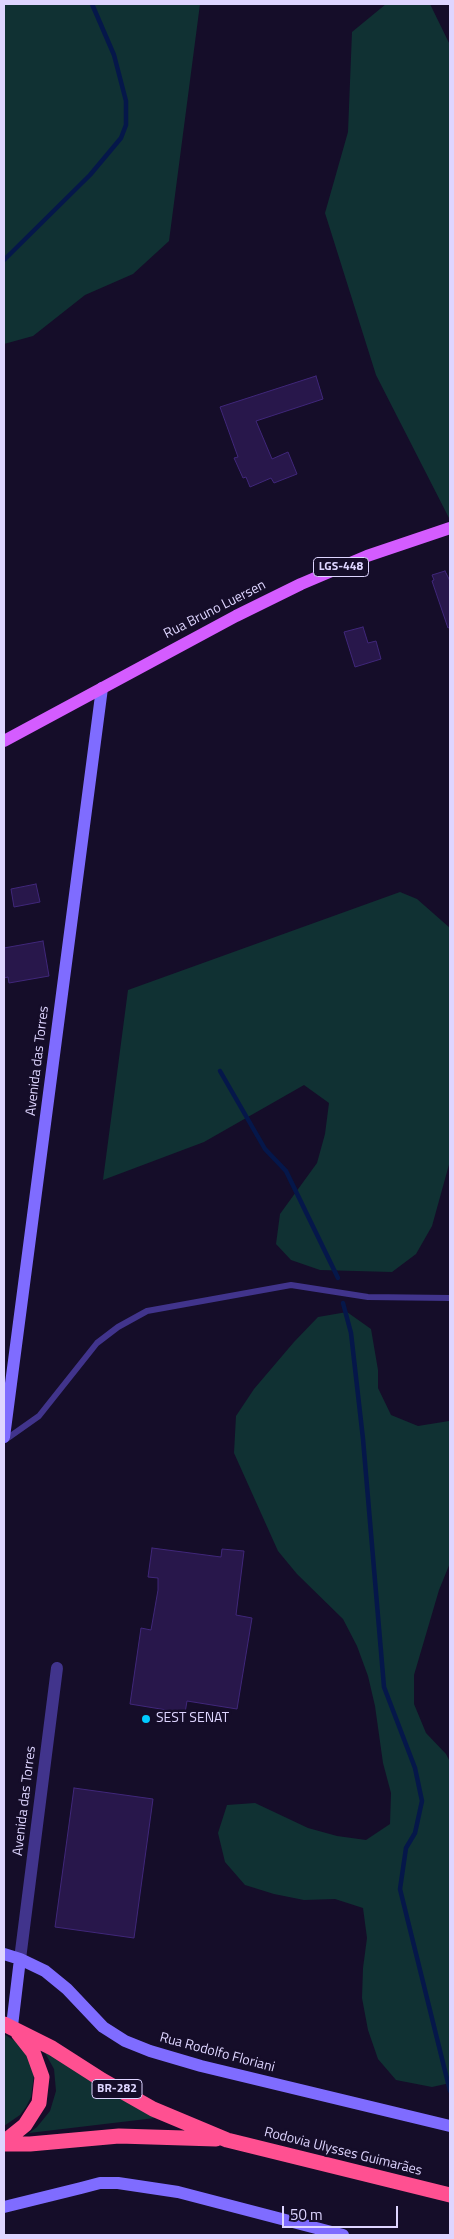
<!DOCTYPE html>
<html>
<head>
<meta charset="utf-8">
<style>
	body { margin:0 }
	#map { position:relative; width:454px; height:2239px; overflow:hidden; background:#150d29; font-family:"Titillium Web",sans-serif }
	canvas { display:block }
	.frame { position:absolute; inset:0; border:5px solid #ded5ff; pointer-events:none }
	.scale { position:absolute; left:282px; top:2206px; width:116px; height:22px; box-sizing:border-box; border:2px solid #ded5ff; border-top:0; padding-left:6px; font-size:15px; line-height:18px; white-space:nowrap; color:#ded5ff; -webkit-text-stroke:4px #150d29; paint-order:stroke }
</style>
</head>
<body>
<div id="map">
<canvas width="454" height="2239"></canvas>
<div class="frame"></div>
<div class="scale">50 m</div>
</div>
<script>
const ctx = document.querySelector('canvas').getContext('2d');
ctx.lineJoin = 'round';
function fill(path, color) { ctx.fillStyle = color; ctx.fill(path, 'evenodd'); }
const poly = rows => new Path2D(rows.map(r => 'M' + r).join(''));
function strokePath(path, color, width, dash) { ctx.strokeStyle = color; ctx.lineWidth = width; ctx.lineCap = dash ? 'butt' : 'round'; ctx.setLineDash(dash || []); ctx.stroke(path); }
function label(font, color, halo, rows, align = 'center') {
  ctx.font = font + ' "Titillium Web",sans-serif'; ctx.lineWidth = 5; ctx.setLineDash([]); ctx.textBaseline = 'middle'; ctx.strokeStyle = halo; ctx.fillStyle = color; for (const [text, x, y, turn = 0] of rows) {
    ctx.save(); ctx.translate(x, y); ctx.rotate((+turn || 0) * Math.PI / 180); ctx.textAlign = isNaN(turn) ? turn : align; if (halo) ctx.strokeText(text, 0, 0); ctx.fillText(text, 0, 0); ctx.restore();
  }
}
const green = poly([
	[4,4,200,4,169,241,133,274,85,295,33,336,4,344],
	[386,4,430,4,450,45,449,518,376,375,325,213,348,132,352,32],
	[400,892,417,899,450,928,450,1161,432,1226,416,1254,392,1272,320,1270,291,1260,276,1244,280,1214,317,1163,325,1134,329,1103,304,1085,204,1142,103,1180,128,990],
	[347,1312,371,1329,378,1370,378,1388,391,1415,418,1426,449,1421,450,1423,450,1563,439,1590,414,1675,414,1704,426,1733,446,1754,450,1762,450,2083,432,2087,396,2080,378,2059,368,2030,362,1998,363,1968,367,1938,363,1908,335,1899,304,1900,274,1894,245,1885,225,1862,218,1833,227,1805,255,1803,308,1828,337,1836,366,1840,390,1824,391,1793,383,1763,375,1706,368,1676,357,1646,343,1619,297,1574,278,1551,234,1453,236,1416,254,1389,294,1342,318,1317],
	[4,2034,21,2045,27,2054,34,2075,31,2097,26,2107,20,2115,4,2126],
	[44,2051,155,2118,29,2133,37,2127,50,2111,56,2091,54,2069]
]);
const stream = poly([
	[4,260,90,175,121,138,126,125,126,101,114,55,92,4],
	[220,1071,265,1149,286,1171,338,1278],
	[343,1303,351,1333,363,1439,384,1687,415,1768,422,1801,415,1833,406,1848,400,1889,450,2091]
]);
const building = poly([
	[316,376,323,399,256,421,272,459,288,452,297,474,274,483,271,478,250,487,246,477,243,478,234,458,238,457,220,407,316,376],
	[445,571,450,581,450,627,448,628,432,581,434,580,432,575,445,571],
	[363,627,368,643,376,641,381,659,355,667,344,632,363,627],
	[36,884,40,902,14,907,11,889,36,884],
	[43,941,49,976,9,983,8,977,4,978,4,948,43,941],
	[152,1548,221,1557,222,1549,244,1551,236,1615,252,1618,237,1709,187,1701,185,1713,130,1704,141,1628,151,1630,158,1590,158,1578,148,1577,152,1548],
	[74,1788,153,1799,134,1938,55,1927,74,1788]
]);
const lane = poly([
	[5,1440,39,1416,97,1343,118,1327,147,1311,291,1285,368,1297,450,1298]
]);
const street = poly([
	[20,1959,57,1668]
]);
const secondary = poly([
	[4,1437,102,688],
	[4,1954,20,1959,45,1971,67,1989,103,2027,125,2041,150,2051,201,2066,450,2126],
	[12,2026,20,1959],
	[4,2207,81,2188,100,2183,118,2183,178,2192,343,2235]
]);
const primary = poly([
	[4,741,236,616,301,584,367,556,450,528]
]);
const highway = poly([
	[4,2024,52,2048,102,2080,153,2109,227,2140,450,2195],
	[4,2142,25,2125,39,2103,42,2077,33,2052,18,2033],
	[4,2144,30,2144,119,2136,216,2139]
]);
const markers = [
	[146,1719,5,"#01caff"]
];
const shields = [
	[341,567,55],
	[117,2089,50]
];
const shieldNames = [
	["LGS-448",341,567],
	["BR-282",117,2089]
];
const streetNames = [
	["Rua Bruno Luersen",215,610,-27],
	["Avenida das Torres",38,1061,-83],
	["Avenida das Torres",25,1801,-83],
	["Rua Rodolfo Floriani",217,2053,15],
	["Rodovia Ulysses Guimarães",343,2152,14]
];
const poiNames = [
	["SEST SENAT",156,1719]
];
fill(green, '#103133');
strokePath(stream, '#05174a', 4.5);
fill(building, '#28174b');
strokePath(building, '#40277a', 1);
strokePath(lane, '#41348c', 6);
strokePath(street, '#41348c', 12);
strokePath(secondary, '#7f6cff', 12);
strokePath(primary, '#d45cff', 12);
strokePath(highway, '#ff5091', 15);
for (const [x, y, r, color] of markers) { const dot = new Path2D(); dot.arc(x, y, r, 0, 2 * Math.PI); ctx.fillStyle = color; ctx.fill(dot); strokePath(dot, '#150d29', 2); }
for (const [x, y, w] of shields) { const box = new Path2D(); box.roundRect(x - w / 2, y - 9.5, w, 19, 4); ctx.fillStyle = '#150d29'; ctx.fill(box); strokePath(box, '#ded5ff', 1); }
label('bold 12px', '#ded5ff', null, shieldNames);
label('14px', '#ded5ff', '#150d29', streetNames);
label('14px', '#ded5ff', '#150d29', poiNames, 'left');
</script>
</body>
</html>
